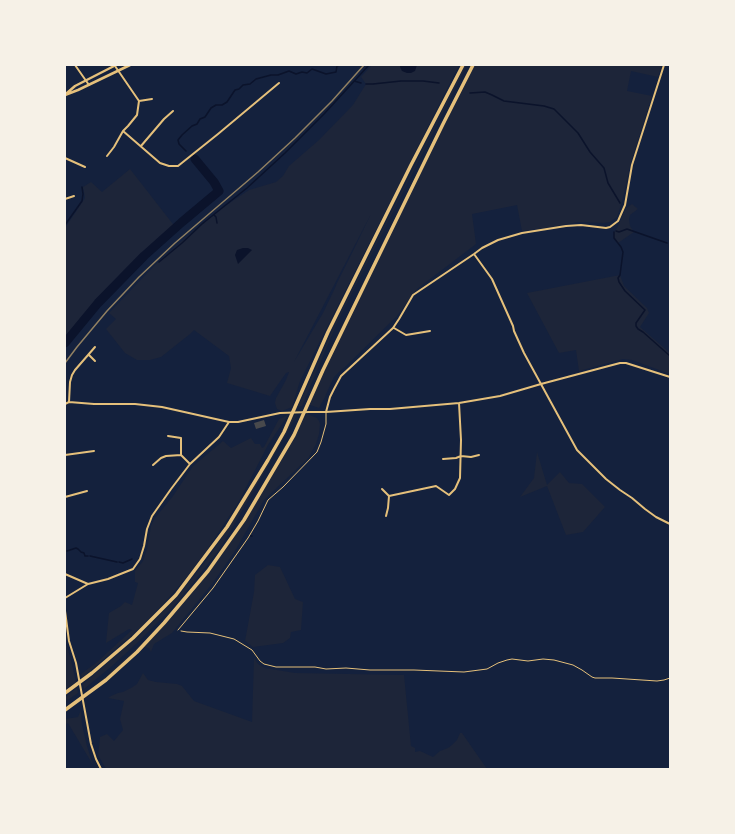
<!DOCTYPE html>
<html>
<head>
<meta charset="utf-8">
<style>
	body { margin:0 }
	#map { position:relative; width:735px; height:834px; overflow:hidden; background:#14213d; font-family:Lora,serif }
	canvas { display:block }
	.frame { position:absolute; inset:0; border:66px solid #f6f1e7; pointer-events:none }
</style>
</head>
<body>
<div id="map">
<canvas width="735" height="834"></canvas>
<div class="frame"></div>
</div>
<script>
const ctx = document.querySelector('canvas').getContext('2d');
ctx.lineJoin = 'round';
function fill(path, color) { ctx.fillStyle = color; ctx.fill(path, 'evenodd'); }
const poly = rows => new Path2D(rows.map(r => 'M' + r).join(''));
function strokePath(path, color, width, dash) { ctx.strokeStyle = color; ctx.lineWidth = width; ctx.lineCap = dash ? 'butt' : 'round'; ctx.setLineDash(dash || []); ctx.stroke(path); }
const green = poly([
	[372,65,459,65,300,381,292,407,282,411,277,409,275,403,276,398,286,380,289,372,286,373,270,396,227,383,231,368,229,356,194,330,190,334,161,357,150,360,137,360,125,353,106,329,116,319,109,313,155,265,193,231,228,204,249,190,276,182,283,176,289,166,319,140,353,105,366,84,361,77],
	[371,214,352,253,337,283,335,288,323,313,294,362],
	[465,65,467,65,337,323,302,406,298,407,336,322],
	[473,65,650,65,656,66,656,65,662,65,658,77,631,71,627,91,652,96,631,162,622,202,617,217,610,222,604,223,578,222,546,228,522,231,517,205,472,214,476,244,417,289,397,316,345,367,339,372,334,377,327,392,325,397,319,408,307,404,332,346],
	[130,169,176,228,136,263,98,303,65,346,65,229,67,225,85,198,83,187,91,182,102,192],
	[632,204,638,209,630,215,629,219,630,226,634,232,618,243,614,238,614,232,617,228,626,208],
	[620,275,624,286,647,308,649,313,640,327,670,353,670,374,632,360,623,359,579,371,576,350,559,353,527,293],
	[307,414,317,418,319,421,320,424,319,434,316,444,309,457,303,463,264,500,235,551,212,584,172,633,154,644,151,652,149,648,144,647,141,648,117,671,86,697,85,695,169,619,194,590,210,570,230,542,265,483,280,453],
	[288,415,268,445,238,503,207,550,186,578,165,602,140,628,82,678,81,674,96,663,132,630,129,629,106,643,109,613,121,606,125,602,132,605,138,583,135,582,135,571,143,561,147,549,151,526,155,518,173,496,193,466,223,441,231,448,251,438,255,444,260,444,262,448,264,447,279,419],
	[294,415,297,415,234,525,219,550,189,588,172,608,137,643,112,666,84,689,83,684,141,634,177,597,208,558,228,528],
	[537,452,547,485,560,472,569,483,582,484,605,507,583,532,566,535,547,486,520,497,534,478],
	[268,565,280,567,295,599,303,602,301,630,291,632,290,638,283,643,253,647,245,641,254,592,255,575],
	[65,646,67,646,71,660,76,682,65,690],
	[254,658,258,664,265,668,295,673,404,675,411,746,415,748,415,752,420,751,433,757,440,751,448,748,452,745,457,740,460,733,462,733,487,769,106,769,98,755,100,737,107,734,114,741,123,730,120,719,124,701,108,698,111,696,118,693,123,692,131,688,137,684,143,673,148,680,156,682,177,684,182,686,194,701,252,722],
	[77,688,78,693,65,702,65,697],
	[81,710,82,725,87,746,93,765,68,723,65,725,65,719,78,717]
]);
const water = poly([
	[400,65,417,65,415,71,411,73,407,73,402,71,400,67],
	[243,248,248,248,252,250,238,264,235,255,237,250]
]);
const stream = poly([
	[354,81,361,83],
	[366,84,373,84,401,81,423,81,439,83],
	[470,93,485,92,492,95,504,101,544,106,554,109,578,133,590,152,604,168,608,183,620,203],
	[186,151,179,144,178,140,182,135,192,126,197,124,200,119,205,117,211,108,216,105,222,105,227,102,235,90,239,89,243,85,250,84,256,79,271,75,278,75,289,71,296,74,302,72,307,73,312,69,326,74,336,72,337,66,340,65],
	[214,215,216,217,217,223],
	[65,225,82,201,83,194,82,187],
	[616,231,619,232,627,229,667,243],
	[614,232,614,238,621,247,623,252,620,275,618,278,619,282,625,291,645,310,636,323,636,326,638,329,643,332,670,356],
	[159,262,182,243,202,224,247,188,285,153,324,114,369,65],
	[250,536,252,536],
	[67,551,76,548,78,549,81,552,84,553,85,556,88,556],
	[90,556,117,562],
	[119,562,123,563,132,559]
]);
const river = poly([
	[65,343,98,303,144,256,182,222,219,191,214,182,195,159]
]);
const building = poly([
	[264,420,266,426,256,429,254,423]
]);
const path = poly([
	[181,631,187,632,210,633,234,639,252,650,260,661,264,664,276,667,315,667,326,669,346,668,370,670,414,670,464,672,487,669,498,663,507,660,512,659,528,661,543,659,554,660,573,665,582,670,592,677,595,678,612,678,657,681,664,680,670,678]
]);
const service = poly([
	[178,630,213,588,248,538,258,521,268,500,283,487,317,452,321,442,326,424,326,413]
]);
const minor = poly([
	[75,65,89,85],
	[115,66,139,101,137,115,128,126,123,131,160,163,169,166,178,166,218,134,279,83],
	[139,101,152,99],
	[141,146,164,119,173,111],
	[107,156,114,147,123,131],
	[65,158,85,167],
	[65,199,74,196],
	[474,254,492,279,513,326,514,331,524,353,577,450,606,479,620,490,632,498,645,509,656,517,670,524],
	[394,328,406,335,430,331],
	[89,355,95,361],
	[69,402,70,382,72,375,75,370,95,347],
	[65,404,69,402,94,404,135,404,162,407,229,422,238,422,280,413,309,412,326,412,370,409,390,409,459,403,500,396,541,384,620,363,626,363,670,377],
	[326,412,330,397,334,389,341,376,393,328,399,319,413,295,474,254,482,248,498,240,522,233,566,226,581,225,606,228,610,227,618,221,625,205,632,165,664,65],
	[168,436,181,438,181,455],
	[65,455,94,451],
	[443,459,456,458,461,456,471,457,479,455],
	[153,465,161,458,166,456,181,455,190,464],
	[382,489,389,496,388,508,386,516],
	[389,496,436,486,449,495,455,489,460,478,461,440,459,403],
	[65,497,87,491],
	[65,574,88,584],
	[65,598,88,584,108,579,133,569,140,559,144,546,147,529,152,516,171,489,190,464,219,437,229,422],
	[65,611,69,641,76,663,91,744,96,759,101,769]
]);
const tertiary = poly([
	[67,93,75,86,116,65],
	[65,95,78,90,130,65]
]);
const trunk = poly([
	[65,693,92,673,133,638,176,595,227,527,268,460,284,432,328,332,411,165,463,65],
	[65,710,106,680,137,652,164,623,208,571,244,520,294,435,323,370,443,124,473,65]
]);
const rail = poly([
	[65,363,77,347,107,311,139,277,175,243,258,172,295,138,332,101,364,65]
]);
fill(green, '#1d2539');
fill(water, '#0b132b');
strokePath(stream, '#0b132b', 1.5);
strokePath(river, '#0b132b', 9);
fill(building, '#48494c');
strokePath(path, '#e5c07b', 1);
strokePath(service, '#e5c07b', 1);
strokePath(minor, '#e5c07b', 2);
strokePath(tertiary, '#e5c07b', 2.5);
strokePath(trunk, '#e5c07b', 3.5);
strokePath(rail, '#918062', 1.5);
</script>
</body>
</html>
